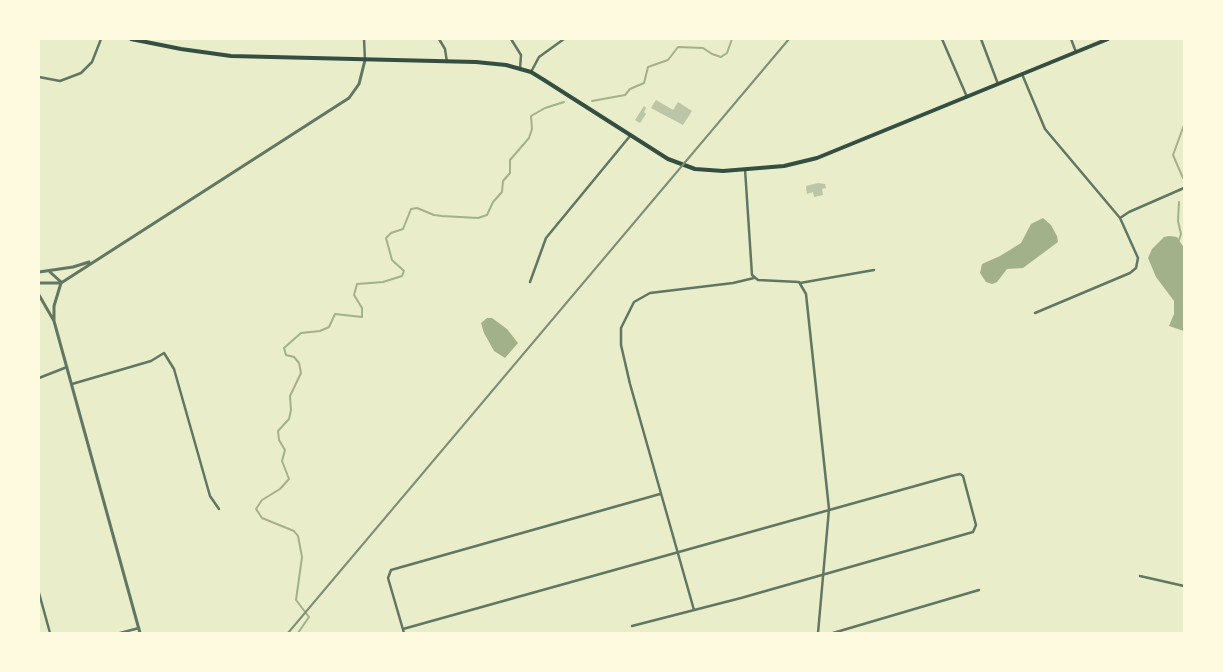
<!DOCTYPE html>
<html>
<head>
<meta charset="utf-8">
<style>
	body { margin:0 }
	#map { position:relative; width:1223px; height:672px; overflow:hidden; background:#e9edc9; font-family:Quicksand,sans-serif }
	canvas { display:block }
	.frame { position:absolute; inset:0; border:40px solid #fefae0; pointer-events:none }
</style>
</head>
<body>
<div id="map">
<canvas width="1223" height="672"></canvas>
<div class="frame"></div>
</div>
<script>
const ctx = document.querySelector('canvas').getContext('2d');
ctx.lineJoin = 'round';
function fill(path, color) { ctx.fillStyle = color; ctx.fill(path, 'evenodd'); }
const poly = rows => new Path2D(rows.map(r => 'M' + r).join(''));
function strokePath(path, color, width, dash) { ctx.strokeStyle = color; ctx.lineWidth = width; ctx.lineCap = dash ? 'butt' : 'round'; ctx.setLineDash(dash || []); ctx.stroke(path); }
const water = poly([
	[1043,218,1051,225,1057,236,1058,242,1023,268,1007,269,997,282,992,284,986,282,980,273,982,264,1000,256,1021,243,1031,224],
	[1169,236,1177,237,1184,248,1184,331,1169,326,1174,314,1174,301,1156,277,1148,258,1152,249,1164,237],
	[487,318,492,318,507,329,518,343,505,358,494,351,484,333,481,323]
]);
const stream = poly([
	[592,101,625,95,630,89,644,83,648,67,668,60,678,47,703,48,712,54,721,57,727,53,732,39],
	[1184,109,1184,123],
	[1183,178,1173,155,1184,125],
	[1179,202,1178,221,1181,234,1179,240],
	[298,633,309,617,296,600,302,557,298,536,294,531,262,518,256,509,262,500,280,489,289,479,282,461,285,450,279,440,278,431,289,419,291,410,290,396,301,373,299,363,294,357,286,355,284,348,301,333,320,331,329,327,335,314,362,317,362,308,354,295,357,284,383,282,402,276,404,271,392,260,386,238,391,233,403,229,411,209,417,208,434,215,442,216,478,218,487,215,493,202,502,192,503,181,510,173,510,160,529,138,532,129,531,116,545,108,564,102]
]);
const building = poly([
	[656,100,673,110,678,102,692,111,683,125,651,108],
	[644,106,646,108,644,112,646,114,640,123,635,120],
	[818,183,825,184,826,188,822,189,823,195,814,197,813,192,807,194,806,186]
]);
const minor = poly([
	[364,39,365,60],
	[439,39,445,49,447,62],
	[511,39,521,55,520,69],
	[942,39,967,97],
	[981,39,998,84],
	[1071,39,1076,52],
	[531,72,539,57,564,39],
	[1022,74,1045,129,1120,218,1138,258,1136,268,1130,273,1035,313],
	[39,77,60,81,81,73,92,62,101,39],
	[745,169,752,275,758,280,799,282,806,294,829,509,818,633],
	[1120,218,1129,212,1184,188],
	[530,282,546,238,630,136],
	[800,283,874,270],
	[39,378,67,367],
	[72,384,151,361,164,353,174,369,210,496,219,509],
	[1140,576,1184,586],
	[39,593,50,633],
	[694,610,630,384,621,345,621,328,634,302,650,293,733,283,754,278],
	[403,629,951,476,960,474,963,476,976,525,973,532,741,598,632,626],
	[120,633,139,628],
	[404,633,388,578,391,570,660,494],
	[833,633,979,590]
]);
const tertiary = poly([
	[39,272,73,267,89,262],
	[50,272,61,282],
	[39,283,61,283],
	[39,295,54,321,140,633],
	[54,321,54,306,61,283,349,98,359,84,365,60]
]);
const secondary = poly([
	[131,39,181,49,231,56,476,62,506,65,531,72,544,80,668,159,695,169,723,171,784,166,817,158,1108,39]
]);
const rail = poly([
	[288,633,789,39]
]);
fill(water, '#a3b18a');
strokePath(stream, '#a3b18a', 2);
fill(building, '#bcc5a7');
strokePath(minor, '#617663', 2.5);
strokePath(tertiary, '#617663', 3);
strokePath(secondary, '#344e41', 4);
strokePath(rail, '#7c8e77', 2);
</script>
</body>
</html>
